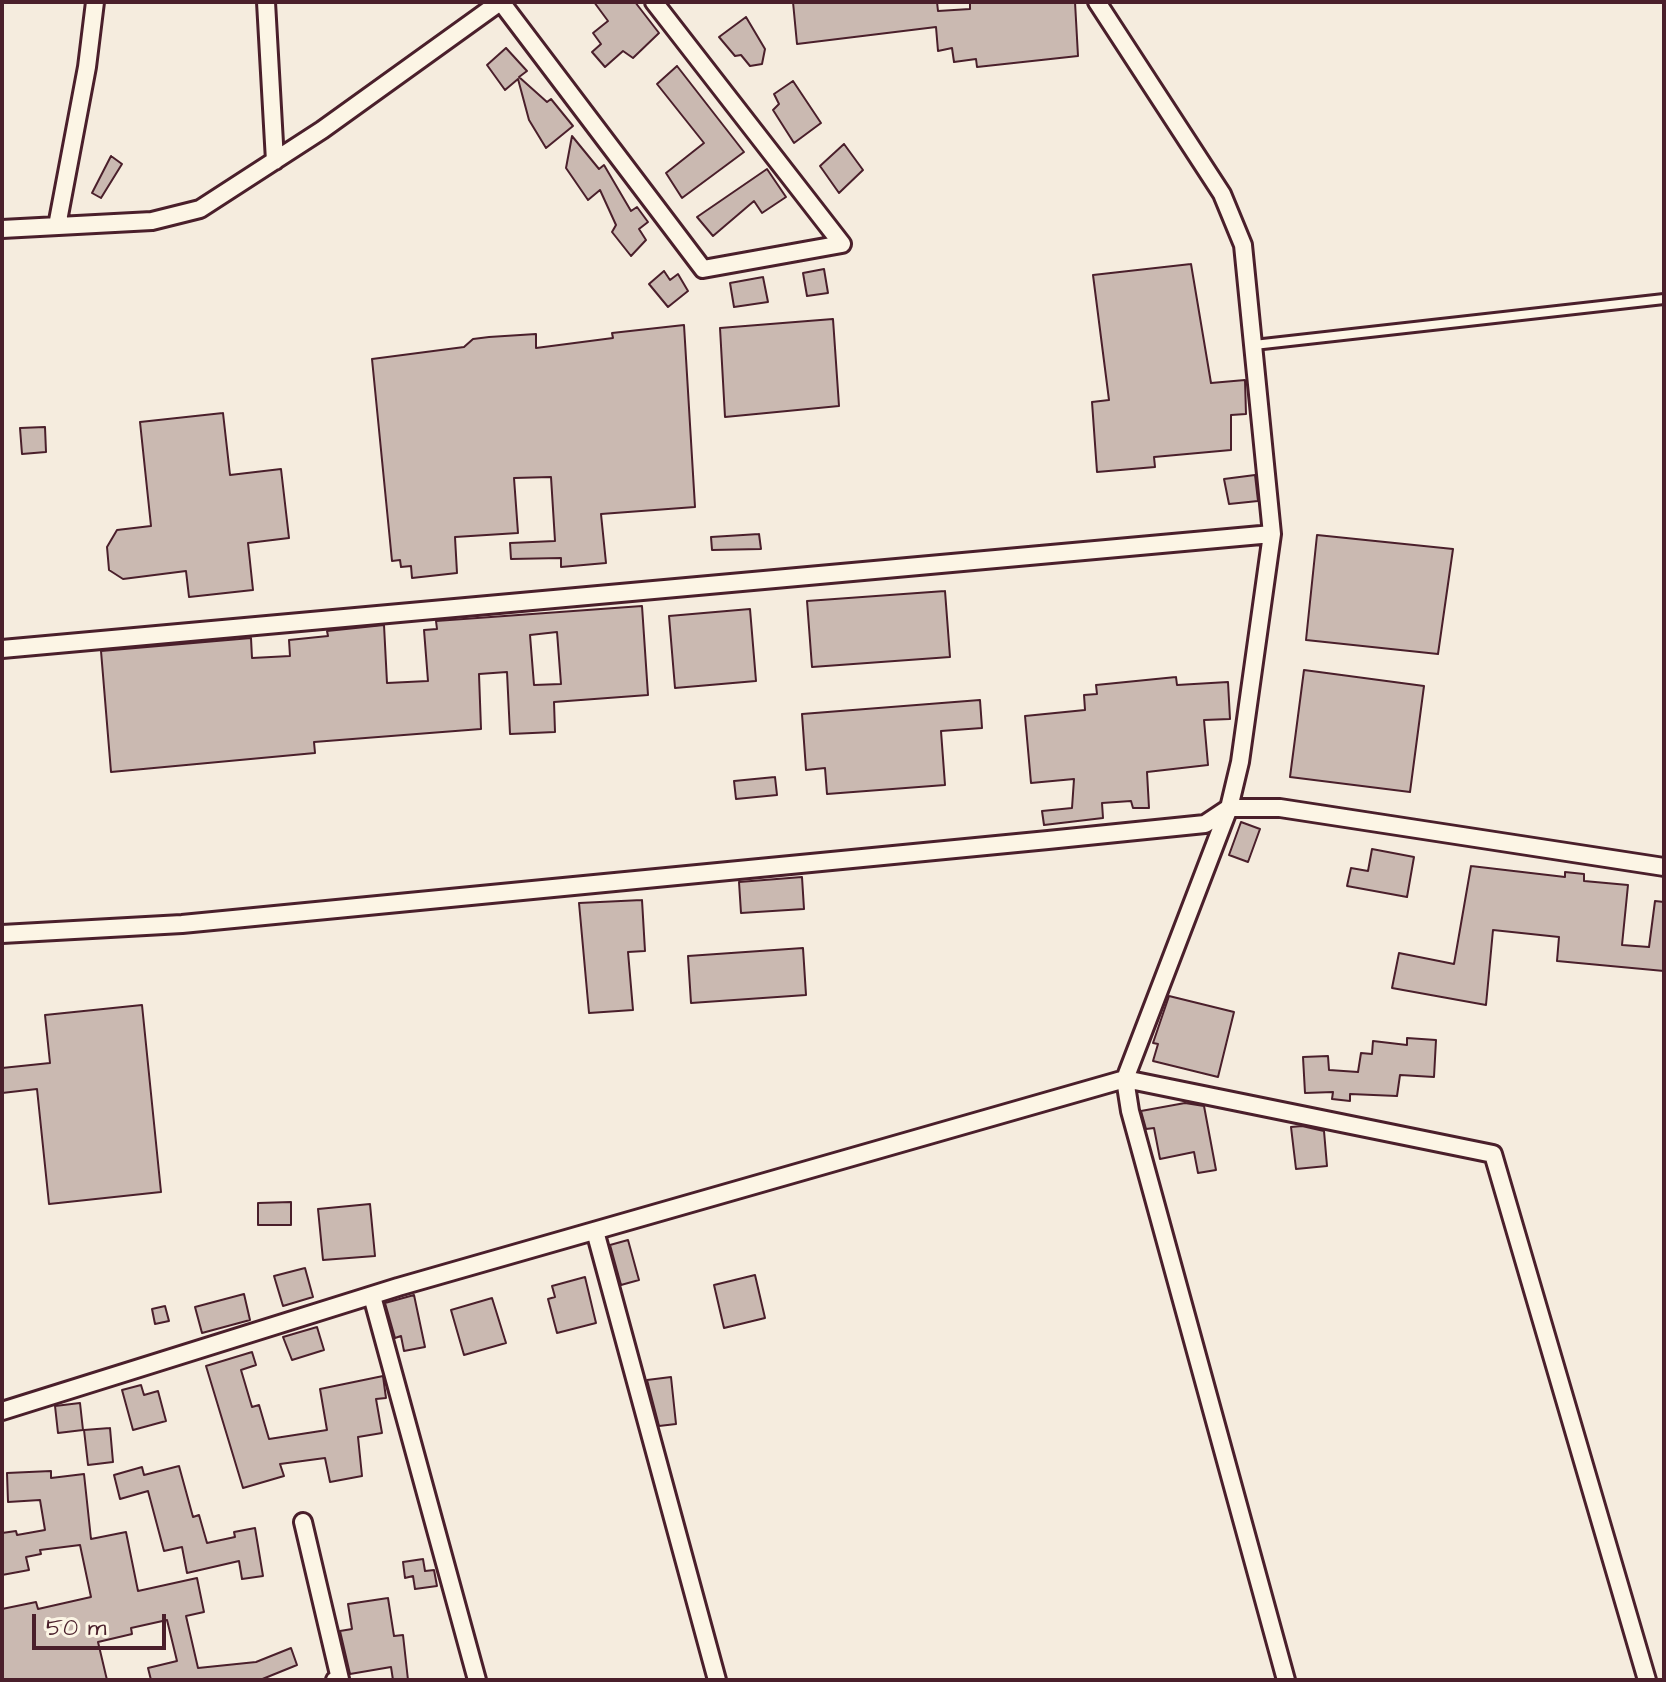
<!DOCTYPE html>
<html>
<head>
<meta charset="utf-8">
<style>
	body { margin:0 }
	#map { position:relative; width:1666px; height:1682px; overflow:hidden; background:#f5ecde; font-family:"Architects Daughter",sans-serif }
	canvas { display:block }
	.frame { position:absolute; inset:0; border:4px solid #4a1f2b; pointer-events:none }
	.scale { position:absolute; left:32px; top:1614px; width:134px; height:36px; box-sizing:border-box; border:4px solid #4a1f2b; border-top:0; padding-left:10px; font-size:24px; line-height:28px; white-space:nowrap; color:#4a1f2b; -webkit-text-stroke:6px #fcf5e5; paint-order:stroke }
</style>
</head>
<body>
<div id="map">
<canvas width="1666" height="1682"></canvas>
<div class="frame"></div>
<div class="scale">50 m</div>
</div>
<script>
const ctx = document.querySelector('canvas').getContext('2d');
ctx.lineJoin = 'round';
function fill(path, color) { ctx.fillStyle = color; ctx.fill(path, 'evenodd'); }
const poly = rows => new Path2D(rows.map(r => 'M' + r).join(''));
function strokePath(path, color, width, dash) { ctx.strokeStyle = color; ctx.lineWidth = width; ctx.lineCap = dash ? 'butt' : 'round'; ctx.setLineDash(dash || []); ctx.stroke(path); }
const building = poly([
	[594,2,635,2,659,33,633,58,623,51,605,67,592,52,601,44,593,33,608,21,594,2],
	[793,2,937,2,938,11,970,9,970,2,1075,2,1078,56,977,67,976,59,954,62,952,48,938,51,936,27,797,44,793,2],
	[746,17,765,49,762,64,750,66,741,55,735,56,719,37,746,17],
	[506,48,527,71,519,77,547,102,551,99,573,126,546,148,529,120,518,79,505,90,487,65,506,48],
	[677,66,744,152,682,198,666,173,704,143,657,84,677,66],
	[793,81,821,123,794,143,773,110,779,104,774,94,793,81],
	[572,136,599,169,604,165,631,211,637,207,648,222,639,229,646,240,631,256,612,232,616,225,600,190,588,200,566,168,572,136],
	[844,144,863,170,839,193,820,166,844,144],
	[111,156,122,164,101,198,92,193,111,156],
	[767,169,786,197,762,213,754,201,713,236,697,217,767,169],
	[1191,264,1211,383,1245,380,1246,414,1231,415,1231,450,1154,457,1155,467,1097,472,1092,402,1109,400,1093,275,1191,264],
	[824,269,828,293,807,296,803,273,824,269],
	[664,271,670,280,678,274,688,291,668,307,649,284,664,271],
	[763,277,768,302,734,307,730,283,763,277],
	[833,319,839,406,725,417,720,328,833,319],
	[684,325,695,507,601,514,606,563,561,567,561,558,511,559,510,543,555,541,551,477,514,478,518,533,455,537,457,573,412,578,411,566,401,567,400,560,392,561,372,359,464,347,473,339,489,337,536,334,536,348,613,338,612,333,684,325],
	[223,413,230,475,281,469,289,538,248,543,253,590,189,597,186,571,123,579,109,570,107,547,117,530,151,526,140,422,223,413],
	[45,427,46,452,22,454,20,428,45,427],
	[1255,475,1258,501,1229,504,1224,479,1255,475],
	[759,534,761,549,712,550,711,537,759,534],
	[1317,535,1453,549,1438,654,1306,640,1317,535],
	[945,591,950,657,812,667,807,601,945,591],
	[642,606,648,695,554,702,555,732,510,734,507,672,479,674,481,729,314,742,315,753,111,772,101,651,251,638,252,658,290,656,289,640,328,636,327,631,384,625,387,683,428,681,424,630,437,629,436,621,642,606],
	[557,632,561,684,534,685,530,635,557,632],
	[750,609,756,681,675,688,669,616,750,609],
	[1304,670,1424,686,1410,792,1290,777,1304,670],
	[1176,677,1177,685,1228,682,1230,719,1204,720,1208,765,1147,772,1149,808,1133,808,1131,801,1102,803,1103,818,1044,825,1042,811,1072,808,1074,779,1031,783,1025,716,1085,710,1084,695,1097,694,1096,685,1176,677],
	[980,700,982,728,941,731,945,785,827,794,825,768,806,770,802,714,980,700],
	[775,777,777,795,736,799,734,781,775,777],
	[1241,822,1260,829,1248,862,1229,855,1241,822],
	[1372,849,1414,857,1407,897,1347,886,1351,868,1368,871,1372,849],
	[1471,866,1565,877,1565,872,1584,874,1584,881,1628,885,1622,945,1649,947,1655,901,1664,902,1664,971,1557,961,1559,937,1493,930,1486,1005,1392,988,1399,953,1454,964,1471,866],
	[802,877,804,909,741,913,739,882,802,877],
	[642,900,645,951,628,952,633,1010,589,1013,579,903,642,900],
	[803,948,806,995,691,1003,688,956,803,948],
	[1169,996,1234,1012,1218,1077,1153,1061,1158,1044,1153,1043,1169,996],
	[142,1005,161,1192,49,1204,37,1089,2,1093,2,1068,50,1063,45,1015,142,1005],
	[1407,1038,1436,1040,1434,1077,1400,1075,1397,1096,1350,1094,1350,1101,1332,1099,1333,1092,1305,1093,1303,1057,1328,1056,1329,1070,1358,1072,1361,1053,1372,1054,1373,1041,1407,1045,1407,1038],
	[1185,1103,1204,1106,1216,1170,1198,1173,1194,1152,1160,1159,1154,1128,1146,1129,1141,1111,1185,1103],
	[1302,1126,1324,1131,1327,1166,1296,1169,1291,1127,1302,1126],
	[291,1202,291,1225,258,1225,258,1203,291,1202],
	[370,1204,375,1256,323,1260,318,1209,370,1204],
	[628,1240,639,1280,621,1285,610,1245,628,1240],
	[305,1268,313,1297,283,1306,274,1276,305,1268],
	[755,1275,765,1318,724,1328,714,1285,755,1275],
	[585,1277,596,1323,557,1333,548,1299,555,1297,552,1286,585,1277],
	[244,1294,250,1320,202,1333,195,1307,244,1294],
	[414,1295,425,1347,404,1351,401,1336,395,1338,385,1303,414,1295],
	[492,1298,506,1343,464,1355,451,1310,492,1298],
	[165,1306,169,1321,155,1324,152,1309,165,1306],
	[317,1327,324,1350,292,1360,283,1337,317,1327],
	[252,1352,256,1365,241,1370,252,1407,259,1405,269,1439,327,1430,320,1389,383,1376,386,1398,376,1399,382,1433,358,1437,362,1476,330,1482,325,1458,280,1464,284,1476,243,1488,206,1366,252,1352],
	[671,1377,676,1424,659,1426,647,1380,671,1377],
	[141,1385,144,1395,158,1391,166,1421,133,1430,122,1390,141,1385],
	[80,1403,83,1430,58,1433,55,1406,80,1403],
	[110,1428,113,1462,88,1465,84,1430,110,1428],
	[179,1466,193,1517,199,1515,207,1543,235,1537,234,1532,255,1528,263,1576,242,1579,239,1561,187,1573,182,1547,164,1551,148,1491,120,1499,114,1475,142,1467,144,1475,179,1466],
	[51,1471,51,1478,84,1474,91,1539,126,1532,138,1591,197,1578,204,1612,186,1616,198,1668,256,1662,291,1648,297,1665,260,1680,151,1680,148,1668,177,1661,167,1620,131,1628,132,1634,98,1642,107,1680,2,1680,2,1609,36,1602,38,1609,91,1597,80,1545,40,1550,41,1554,26,1557,29,1570,2,1575,2,1533,16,1531,17,1535,45,1530,40,1500,8,1502,7,1473,51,1471],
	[423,1559,425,1571,434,1570,437,1586,415,1589,413,1576,405,1578,403,1562,423,1559],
	[388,1598,394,1636,403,1635,408,1680,393,1680,391,1667,350,1674,340,1631,352,1629,348,1604,388,1598]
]);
const lane = poly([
	[1254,345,1664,299]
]);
const street = poly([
	[266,2,275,161],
	[501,2,703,269,842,244,654,2],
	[1097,2,1222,194,1243,245,1272,534,1240,762,1229,808,1125,1079,1130,1111,1286,1680],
	[57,226,87,67,95,2],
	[2,229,152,221,200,209,322,130,500,2],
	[2,649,1272,534],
	[2,934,182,924,1048,840,1205,824,1229,808,1280,808,1664,867],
	[595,1231,717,1680],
	[372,1296,477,1680],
	[2,1411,398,1287,1125,1079,1493,1154,1647,1680],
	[303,1522,340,1679,335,1680]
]);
fill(building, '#cab9b1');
strokePath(building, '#4a1f2b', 2);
strokePath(lane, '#4a1f2b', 14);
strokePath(street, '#4a1f2b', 22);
strokePath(lane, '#fcf5e5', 8);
strokePath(street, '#fcf5e5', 16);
</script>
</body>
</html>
